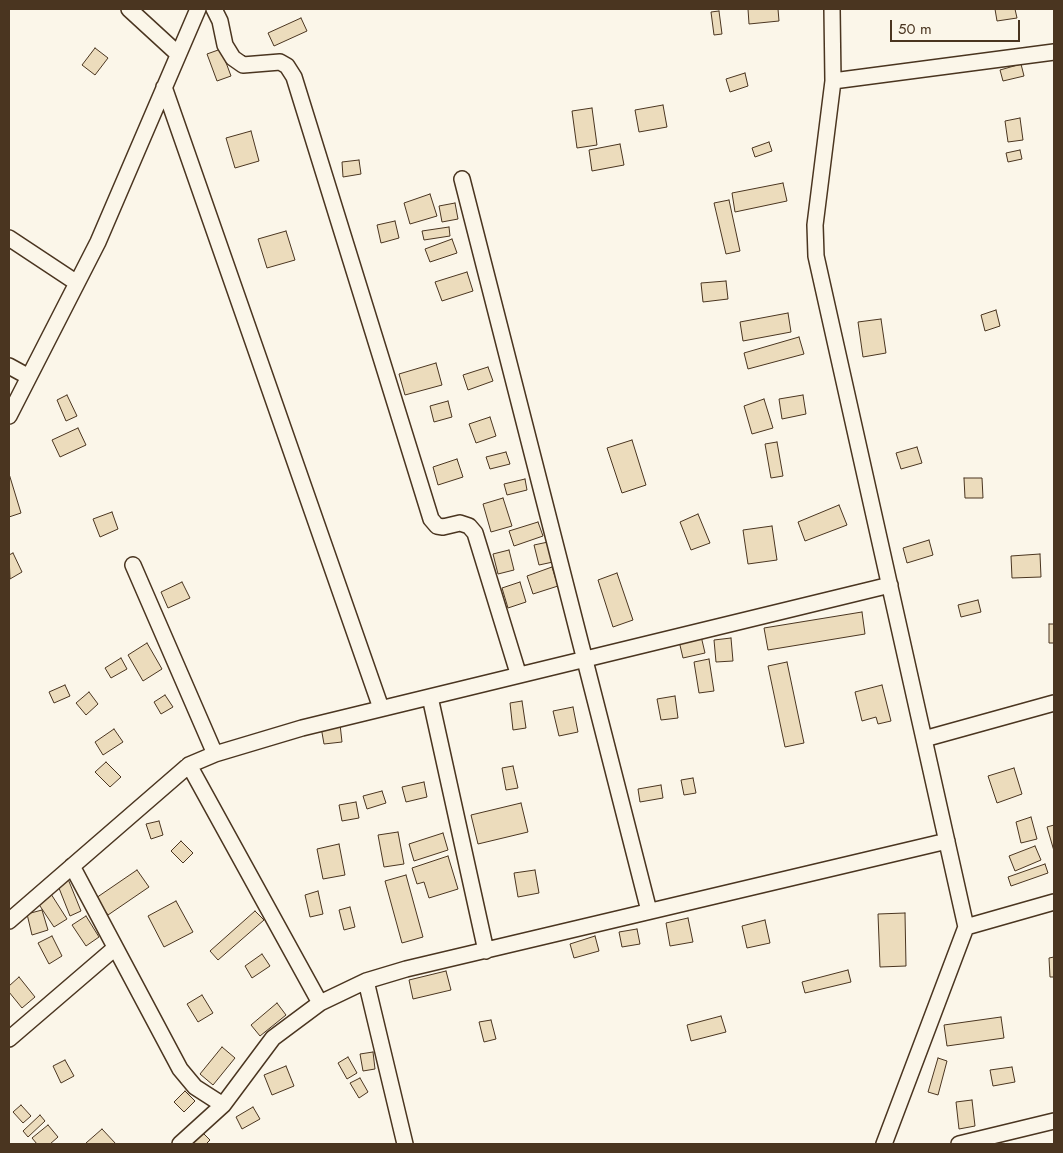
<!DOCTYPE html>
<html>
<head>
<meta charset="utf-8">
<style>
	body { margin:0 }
	#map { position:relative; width:1063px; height:1153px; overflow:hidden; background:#fbf6e9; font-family:Jost,sans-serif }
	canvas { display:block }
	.frame { position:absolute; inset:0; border:10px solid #4a3520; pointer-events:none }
	.scale { position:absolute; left:890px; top:20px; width:130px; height:22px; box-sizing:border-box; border:2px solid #4a3520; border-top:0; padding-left:6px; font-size:15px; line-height:18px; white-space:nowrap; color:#4a3520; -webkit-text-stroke:4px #fbf6e9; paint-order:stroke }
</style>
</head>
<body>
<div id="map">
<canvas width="1063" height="1153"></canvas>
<div class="frame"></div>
<div class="scale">50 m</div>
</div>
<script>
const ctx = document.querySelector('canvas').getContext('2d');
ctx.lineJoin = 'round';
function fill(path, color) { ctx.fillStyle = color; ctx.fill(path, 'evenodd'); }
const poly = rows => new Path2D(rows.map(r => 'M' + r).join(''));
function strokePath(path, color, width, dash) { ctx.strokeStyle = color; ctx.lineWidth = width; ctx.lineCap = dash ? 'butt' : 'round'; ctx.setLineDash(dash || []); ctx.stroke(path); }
const building = poly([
	[748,9,778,9,779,21,749,24,748,9],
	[995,9,1015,9,1017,18,997,21,995,9],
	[719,11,722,34,714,35,711,12,719,11],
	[301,18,307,31,274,46,268,33,301,18],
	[95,48,108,58,95,75,82,65,95,48],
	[221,49,231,76,217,81,207,54,221,49],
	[1021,64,1024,76,1003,81,1000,70,1021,64],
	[745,73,748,86,730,92,726,79,745,73],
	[663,105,667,127,639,132,635,110,663,105],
	[592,108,597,145,577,148,572,111,592,108],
	[1020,118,1023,140,1008,142,1005,121,1020,118],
	[251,131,259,161,235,168,226,138,251,131],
	[769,142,772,151,755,157,752,148,769,142],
	[620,144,624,165,592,171,589,150,620,144],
	[1020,150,1022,159,1008,162,1006,153,1020,150],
	[359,160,361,174,343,177,342,162,359,160],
	[783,183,787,201,735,212,732,193,783,183],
	[430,194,437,216,410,224,404,203,430,194],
	[729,200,740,251,726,254,714,203,729,200],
	[455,203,458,219,442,222,439,206,455,203],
	[395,221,399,238,381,243,377,225,395,221],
	[449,227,450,236,424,240,422,231,449,227],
	[286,231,295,260,267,268,258,239,286,231],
	[452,239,457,253,430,262,425,249,452,239],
	[467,272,473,291,442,301,435,282,467,272],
	[726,281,728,299,703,302,701,283,726,281],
	[996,310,1000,326,985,331,981,315,996,310],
	[788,313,791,332,743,341,740,322,788,313],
	[881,319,886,353,863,357,858,322,881,319],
	[799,337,804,354,748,369,744,353,799,337],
	[436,363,442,385,405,395,399,374,436,363],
	[488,367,493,381,468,390,463,375,488,367],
	[67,395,77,416,66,421,57,400,67,395],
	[803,395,806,414,782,419,779,399,803,395],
	[764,399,773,428,752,434,744,406,764,399],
	[448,401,452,417,434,422,430,406,448,401],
	[490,417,496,436,476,443,469,424,490,417],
	[78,428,86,445,60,457,52,440,78,428],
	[632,440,646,485,622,493,607,448,632,440],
	[777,442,783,476,771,478,765,444,777,442],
	[917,447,922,463,901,469,896,453,917,447],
	[506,452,510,464,490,469,486,457,506,452],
	[457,459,463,477,438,485,433,467,457,459],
	[10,477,21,513,9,517,9,478,10,477],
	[964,478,982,478,983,498,965,498,964,478],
	[525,479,527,490,507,495,504,484,525,479],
	[503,498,512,526,491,532,483,504,503,498],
	[839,505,847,525,805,541,798,522,839,505],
	[112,512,118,529,100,537,93,519,112,512],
	[698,514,710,543,691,550,680,522,698,514],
	[538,522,543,536,514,546,509,531,538,522],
	[772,526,777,560,748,564,743,530,772,526],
	[929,540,933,555,907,563,903,548,929,540],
	[548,542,553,562,539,565,534,545,548,542],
	[509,550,514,570,498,574,493,554,509,550],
	[13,553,22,572,10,579,9,555,13,553],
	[1040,554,1041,577,1012,578,1011,556,1040,554],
	[552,567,558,586,533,594,527,576,552,567],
	[617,573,633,620,613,627,598,580,617,573],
	[182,582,190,598,168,608,161,592,182,582],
	[520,582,526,602,508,608,502,588,520,582],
	[978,600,981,612,961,617,958,605,978,600],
	[862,612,865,634,768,650,764,628,862,612],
	[1049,624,1054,624,1054,643,1049,643,1049,624],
	[701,636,705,653,683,658,679,641,701,636],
	[731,638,733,661,716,662,714,640,731,638],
	[147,643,162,669,143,681,128,655,147,643],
	[121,658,127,669,111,678,105,668,121,658],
	[709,659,714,691,699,693,694,662,709,659],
	[787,662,804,743,785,747,768,666,787,662],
	[65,685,70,696,54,703,49,692,65,685],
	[882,685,891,721,878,724,876,717,862,721,855,692,882,685],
	[89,692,98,704,86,715,76,703,89,692],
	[165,695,173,707,161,714,154,702,165,695],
	[675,696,678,718,661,720,657,699,675,696],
	[522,701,526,728,513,730,510,703,522,701],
	[573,707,578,732,559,736,553,711,573,707],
	[340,724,342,742,324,744,321,727,340,724],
	[114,729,123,742,103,755,95,742,114,729],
	[106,762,121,777,110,787,95,772,106,762],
	[513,766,518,788,506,790,502,768,513,766],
	[1014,768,1022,794,997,803,988,776,1014,768],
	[693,778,696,793,684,795,681,780,693,778],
	[424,782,427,797,406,802,402,787,424,782],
	[661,785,663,798,640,802,638,789,661,785],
	[382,791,386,803,367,809,363,796,382,791],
	[356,802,359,818,342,821,339,805,356,802],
	[521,803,528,832,478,844,471,815,521,803],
	[1031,817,1037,839,1021,843,1016,822,1031,817],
	[159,821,163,835,151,839,146,824,159,821],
	[1054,825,1054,851,1047,827,1054,825],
	[398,832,404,864,384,867,378,835,398,832],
	[443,833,448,850,414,861,409,844,443,833],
	[181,841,193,853,183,863,171,851,181,841],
	[339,844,345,875,323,879,317,849,339,844],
	[1035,846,1041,860,1015,871,1009,856,1035,846],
	[448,856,458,889,429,898,424,882,417,884,412,868,448,856],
	[1045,864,1048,873,1011,886,1008,877,1045,864],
	[137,870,149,887,108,915,96,898,137,870],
	[535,870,539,893,518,897,514,873,535,870],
	[406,875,423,937,402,943,385,881,406,875],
	[68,879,81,911,70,916,57,883,68,879],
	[318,891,323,914,310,917,305,895,318,891],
	[51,894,67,919,54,927,38,903,51,894],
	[176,901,193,932,164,947,148,916,176,901],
	[350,907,355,927,344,930,339,910,350,907],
	[42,910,48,930,32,935,27,914,42,910],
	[255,911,264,920,218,960,210,951,255,911],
	[905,913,906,966,880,967,878,914,905,913],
	[86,916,99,937,86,946,72,925,86,916],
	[688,918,693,942,670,946,666,923,688,918],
	[765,920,770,943,747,948,742,926,765,920],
	[637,929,640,944,622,947,619,932,637,929],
	[52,936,62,956,49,964,38,943,52,936],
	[595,936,599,951,574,958,570,944,595,936],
	[262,954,270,966,252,978,245,966,262,954],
	[1054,957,1054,977,1050,977,1049,958,1054,957],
	[848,970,851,982,805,993,802,982,848,970],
	[446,971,451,990,413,999,409,980,446,971],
	[19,977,35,997,22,1008,9,992,9,986,19,977],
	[202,995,213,1013,198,1022,187,1004,202,995],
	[277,1003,286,1015,260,1036,251,1025,277,1003],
	[721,1016,726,1032,691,1041,687,1025,721,1016],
	[1001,1017,1004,1038,947,1046,944,1025,1001,1017],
	[491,1020,496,1039,484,1042,479,1022,491,1020],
	[222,1047,235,1058,213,1085,200,1074,222,1047],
	[373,1052,375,1069,363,1071,360,1054,373,1052],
	[348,1057,357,1073,347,1079,338,1063,348,1057],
	[938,1058,947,1061,938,1095,928,1092,938,1058],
	[65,1060,74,1076,61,1083,53,1066,65,1060],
	[286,1066,294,1086,272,1095,264,1075,286,1066],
	[1012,1067,1015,1082,993,1086,990,1070,1012,1067],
	[360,1078,368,1092,359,1098,350,1083,360,1078],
	[185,1091,195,1101,184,1112,174,1102,185,1091],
	[972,1100,975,1126,959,1129,956,1102,972,1100],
	[21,1105,31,1116,23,1123,13,1112,21,1105],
	[253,1107,260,1119,242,1129,236,1117,253,1107],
	[40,1115,45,1121,28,1137,23,1131,40,1115],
	[48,1125,58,1137,50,1144,37,1144,32,1138,48,1125],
	[102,1129,116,1144,87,1144,86,1143,102,1129],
	[201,1131,210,1140,206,1144,187,1144,201,1131]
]);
const street = poly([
	[129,9,178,54],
	[214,9,220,21,225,45,233,58,243,65,280,62,287,66,294,77,431,519,437,526,443,527,460,523,469,526,475,533,518,673],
	[832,9,833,81,815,225,816,256,966,927,884,1144],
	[833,81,1054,52],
	[164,87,381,708],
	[462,179,649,911],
	[9,238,77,283],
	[9,366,29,377],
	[9,416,98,242,198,9],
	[133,565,215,754],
	[430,697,486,951],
	[924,739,1054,703],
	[189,765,320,1003],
	[72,866,180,1069,195,1087,223,1105],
	[9,921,189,765,215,754,302,728,890,585],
	[966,927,1054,902],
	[366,981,405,1144],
	[9,1039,115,948],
	[180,1144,223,1105,273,1038,320,1003,366,981,406,969,947,841],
	[959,1144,1054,1121]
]);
fill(building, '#ecdcbc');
strokePath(building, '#4a3520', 1);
strokePath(street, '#4a3520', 18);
strokePath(street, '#fbf6e9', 15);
</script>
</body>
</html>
